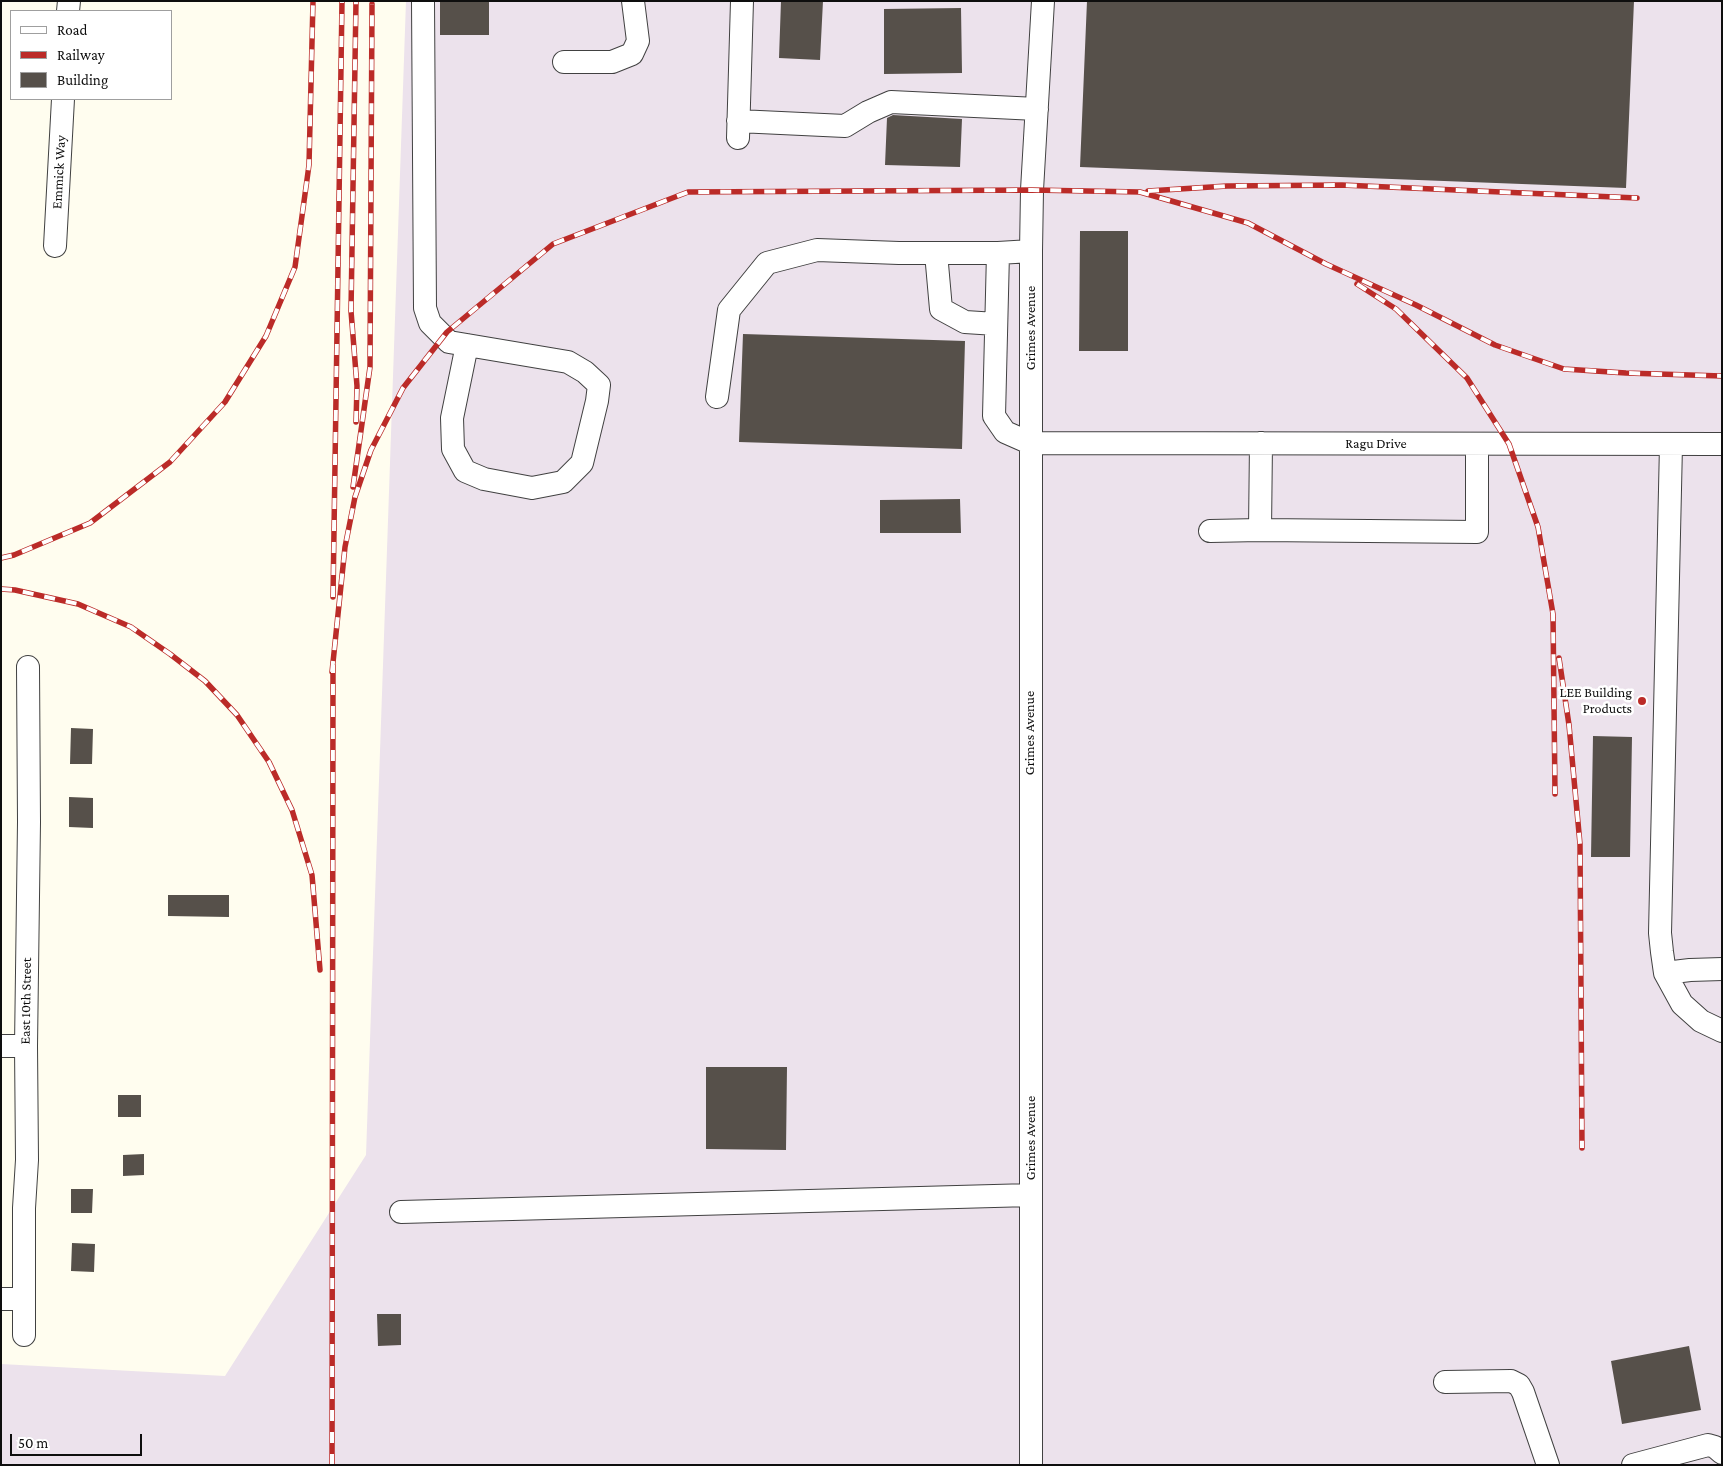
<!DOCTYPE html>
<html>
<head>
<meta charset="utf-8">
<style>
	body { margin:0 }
	#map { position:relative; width:1723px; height:1466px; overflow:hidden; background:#fffdef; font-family:"Crimson Pro",serif }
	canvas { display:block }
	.frame { position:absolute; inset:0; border:2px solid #0e0e0e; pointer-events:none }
	.legend { position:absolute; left:10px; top:10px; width:162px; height:90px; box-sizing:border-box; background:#fff; border:1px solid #9f9f9f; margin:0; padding:6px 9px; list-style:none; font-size:15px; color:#0e0e0e }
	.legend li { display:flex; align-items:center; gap:10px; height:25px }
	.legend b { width:25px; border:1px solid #9f9f9f }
	.scale { position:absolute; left:10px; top:1434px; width:132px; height:22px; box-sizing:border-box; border:2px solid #0e0e0e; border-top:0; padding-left:6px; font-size:15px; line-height:18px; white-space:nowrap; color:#0e0e0e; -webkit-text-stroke:4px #fff; paint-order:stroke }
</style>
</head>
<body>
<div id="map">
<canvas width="1723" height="1466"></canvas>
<div class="frame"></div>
<ul class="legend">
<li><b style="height:6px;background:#fff"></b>Road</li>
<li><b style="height:6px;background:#bb2b28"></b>Railway</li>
<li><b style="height:14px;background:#56504a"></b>Building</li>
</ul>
<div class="scale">50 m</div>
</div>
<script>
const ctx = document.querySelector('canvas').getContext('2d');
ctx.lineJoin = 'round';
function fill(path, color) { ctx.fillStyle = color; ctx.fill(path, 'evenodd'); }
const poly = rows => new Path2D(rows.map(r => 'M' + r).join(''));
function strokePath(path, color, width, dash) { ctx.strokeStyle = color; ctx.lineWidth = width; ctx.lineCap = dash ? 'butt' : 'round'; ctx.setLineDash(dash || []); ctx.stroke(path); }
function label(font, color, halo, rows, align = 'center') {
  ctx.font = font + ' "Crimson Pro",serif'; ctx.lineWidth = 5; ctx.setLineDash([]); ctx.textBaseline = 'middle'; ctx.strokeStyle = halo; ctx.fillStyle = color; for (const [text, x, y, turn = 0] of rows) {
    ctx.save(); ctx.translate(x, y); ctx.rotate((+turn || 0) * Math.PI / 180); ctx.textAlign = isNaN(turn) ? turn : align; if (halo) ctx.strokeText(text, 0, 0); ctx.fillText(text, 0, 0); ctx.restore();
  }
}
const industrial = poly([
	[406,1,1722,1,1722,1465,1,1465,1,1364,225,1376,366,1155]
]);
const building = poly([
	[440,1,489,1,489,35,440,35],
	[781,1,823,1,820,60,779,58],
	[1087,1,1634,1,1626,188,1080,167],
	[961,8,962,73,884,74,884,9],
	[893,115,962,119,960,167,885,165,887,118],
	[1080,231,1128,231,1128,351,1079,351],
	[743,334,965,341,962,449,739,442],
	[960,499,961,533,880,533,880,500],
	[71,728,93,729,92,764,70,764],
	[1593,736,1632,737,1630,857,1591,857],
	[69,797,93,798,93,828,69,827],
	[168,895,229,895,229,917,168,916],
	[706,1067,787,1067,786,1150,706,1149],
	[118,1095,141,1095,141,1117,118,1117],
	[144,1154,144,1175,123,1176,123,1155],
	[71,1189,93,1189,92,1213,71,1213],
	[72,1243,95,1244,94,1272,71,1271],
	[377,1314,401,1314,401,1345,378,1346],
	[1689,1346,1701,1410,1622,1424,1611,1361]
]);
const minor = poly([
	[423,1,425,308,430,323,449,342,568,362,585,372,599,385,597,401,582,463,563,482,532,488,484,479,465,471,453,449,452,418,467,345],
	[68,11,69,1],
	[564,62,612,62,632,54,638,41,633,1],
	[738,121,845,126,868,112,891,102,1037,109],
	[738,138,742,1],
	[55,246,63,99],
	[1031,251,998,253,994,416,1005,432,1030,443,1722,444],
	[936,253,941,309,965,322,996,324],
	[717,397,729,310,767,263,817,250,899,253,998,253],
	[1261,443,1260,530,1477,532,1477,444],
	[1671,445,1660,933,1662,952,1665,973,1682,1004,1701,1021,1722,1031],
	[1210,531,1260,530],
	[1665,973,1690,970,1722,969],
	[1,1046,26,1046],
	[401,1212,1031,1195],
	[1,1299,24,1299],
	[24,1335,24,1208,27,1160,26,1046,29,822,28,667],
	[1445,1382,1511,1381,1519,1385,1523,1392,1548,1465],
	[1031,1465,1031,251,1032,190,1043,1],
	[1633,1465,1708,1445,1715,1447,1722,1453]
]);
const rail = poly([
	[1148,191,1227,186,1342,185,1637,198],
	[1357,284,1396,309,1467,378,1509,444,1538,527,1553,614,1555,794],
	[356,422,357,386,351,311,356,1],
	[353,487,370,367,372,4],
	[1,558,14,555,90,523,170,462,225,402,266,336,295,267,309,165,313,1],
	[1,589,15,590,78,604,131,627,170,654,205,681,237,715,269,762,292,810,312,875,320,970],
	[333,597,342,1],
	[1559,658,1569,725,1580,844,1582,1148],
	[332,672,345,547,355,497,371,450,403,388,447,332,553,244,688,192,1032,190,1140,192,1248,223,1326,264,1416,305,1495,345,1564,369,1626,373,1722,376],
	[332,1465,333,665]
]);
const markers = [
	[1642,701,5,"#bb2b28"]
];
const streetNames = [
	["Emmick Way",59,172,-87],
	["Grimes Avenue",1031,328,-90],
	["Ragu Drive",1376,444],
	["Grimes Avenue",1030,733,-90],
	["East 10th Street",26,1001,-89],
	["Grimes Avenue",1031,1138,-90]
];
const poiNames = [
	["LEE Building",1632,693],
	["Products",1632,709]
];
fill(industrial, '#ece2ec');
fill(building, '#56504a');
strokePath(minor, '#414141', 24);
strokePath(minor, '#fff', 22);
strokePath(rail, '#bb2b28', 5.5);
strokePath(rail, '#fff', 4, [11]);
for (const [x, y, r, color] of markers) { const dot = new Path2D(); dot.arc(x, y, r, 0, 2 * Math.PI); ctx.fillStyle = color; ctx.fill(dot); strokePath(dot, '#fff', 2); }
label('14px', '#0e0e0e', '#fff', streetNames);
label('14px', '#0e0e0e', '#fff', poiNames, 'right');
</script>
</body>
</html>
